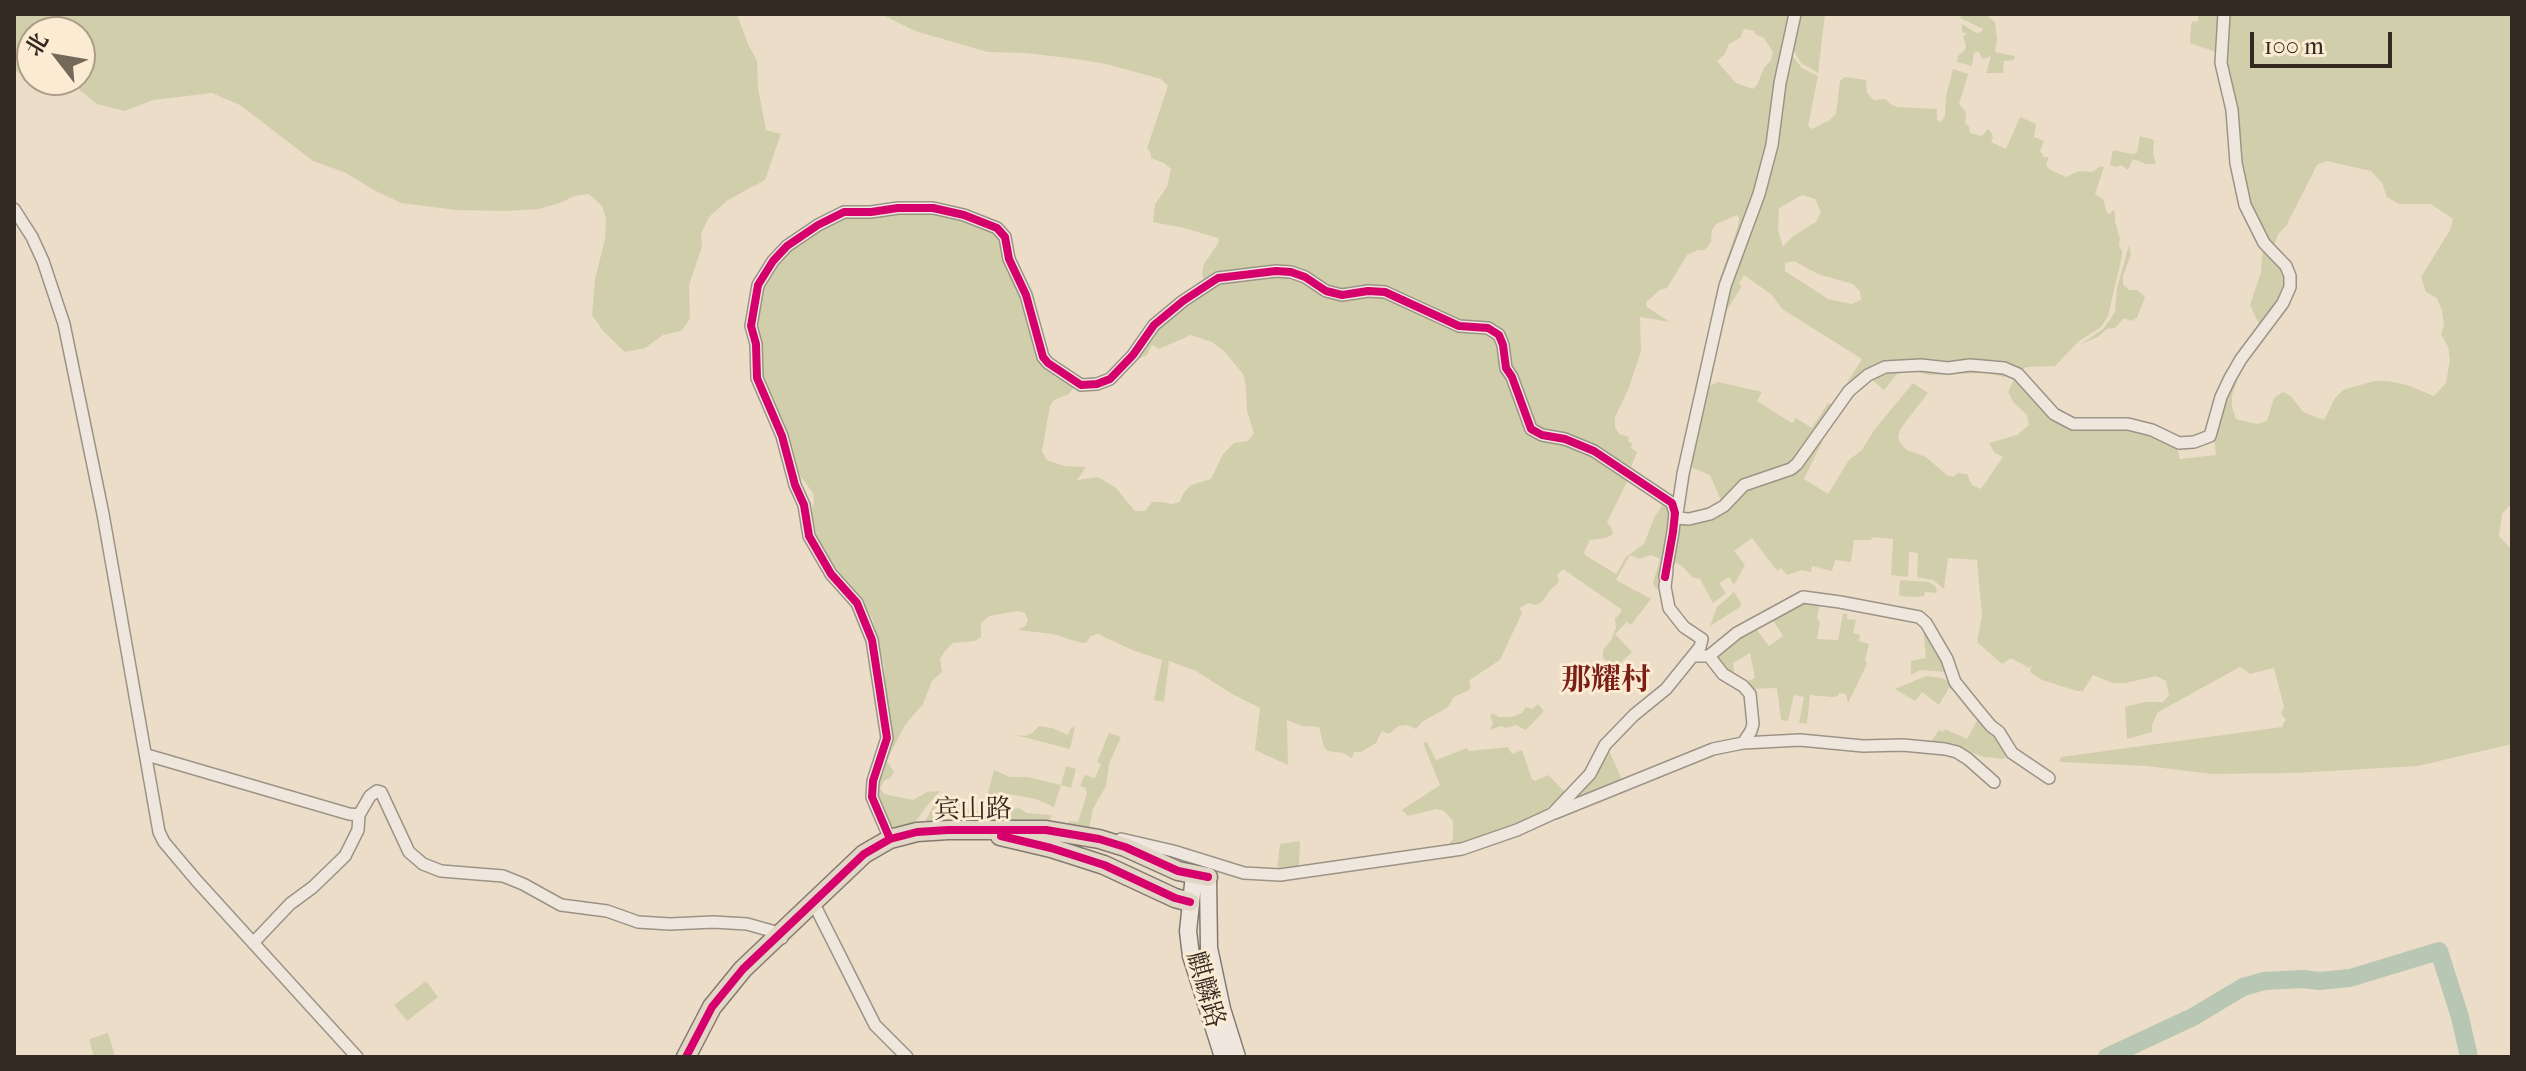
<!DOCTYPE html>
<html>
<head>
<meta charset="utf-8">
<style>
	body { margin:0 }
	#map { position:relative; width:2526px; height:1071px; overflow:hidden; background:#ecddc9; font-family:"IM FELL French Canon","Noto Serif SC",serif }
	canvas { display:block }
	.frame { position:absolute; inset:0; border:16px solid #332920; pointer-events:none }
	.north { position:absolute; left:16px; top:16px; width:80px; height:80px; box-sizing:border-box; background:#fcebd3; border:2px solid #ac9d8b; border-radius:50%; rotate:301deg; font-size:22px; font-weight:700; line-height:32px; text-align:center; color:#332920 }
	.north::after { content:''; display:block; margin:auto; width:28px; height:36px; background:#74685b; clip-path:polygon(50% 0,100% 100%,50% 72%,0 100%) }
	.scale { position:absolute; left:2250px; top:32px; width:142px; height:36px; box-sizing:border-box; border:4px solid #332920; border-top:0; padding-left:10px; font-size:24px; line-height:28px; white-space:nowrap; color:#332920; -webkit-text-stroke:6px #fcebd3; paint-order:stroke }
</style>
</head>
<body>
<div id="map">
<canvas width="2526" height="1071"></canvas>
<div class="frame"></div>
<div class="north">北</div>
<div class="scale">100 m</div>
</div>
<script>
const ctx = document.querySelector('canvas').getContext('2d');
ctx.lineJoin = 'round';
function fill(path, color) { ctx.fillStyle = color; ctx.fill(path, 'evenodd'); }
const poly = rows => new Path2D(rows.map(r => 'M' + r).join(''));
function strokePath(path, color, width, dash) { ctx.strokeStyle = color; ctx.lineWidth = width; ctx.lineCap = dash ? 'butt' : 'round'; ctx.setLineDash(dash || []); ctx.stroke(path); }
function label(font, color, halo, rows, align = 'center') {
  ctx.font = font + ' "IM FELL French Canon","Noto Serif SC",serif'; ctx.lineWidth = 6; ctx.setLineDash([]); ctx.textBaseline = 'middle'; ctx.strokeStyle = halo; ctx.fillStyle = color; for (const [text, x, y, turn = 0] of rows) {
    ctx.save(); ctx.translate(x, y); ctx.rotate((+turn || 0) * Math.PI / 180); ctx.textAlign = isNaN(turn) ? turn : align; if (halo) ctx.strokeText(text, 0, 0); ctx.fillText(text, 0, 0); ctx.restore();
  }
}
const green = poly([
	[14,14,737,14,748,44,757,61,758,88,766,130,781,134,765,180,728,200,709,217,701,234,702,247,689,285,690,319,681,331,663,335,645,348,625,352,603,331,592,315,595,279,605,239,606,219,602,206,589,194,574,196,560,203,539,209,506,211,456,210,401,203,374,190,344,172,313,161,240,105,212,93,153,100,125,111,97,104,75,86,38,80,80,80,80,32,32,32,32,79,25,78,14,69],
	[881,14,1792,14,1778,63,1764,164,1715,311,1714,307,1720,278,1738,226,1739,218,1737,215,1716,224,1712,230,1711,242,1705,250,1698,250,1687,255,1667,288,1660,290,1646,302,1647,307,1670,322,1640,317,1641,351,1628,390,1615,417,1615,427,1619,434,1629,437,1628,442,1632,443,1631,448,1637,452,1629,472,1543,434,1526,416,1501,334,1461,324,1386,290,1343,293,1291,271,1205,283,1202,273,1204,264,1219,242,1218,238,1184,228,1153,222,1155,204,1167,187,1171,169,1164,163,1151,158,1151,153,1147,148,1168,86,1161,79,1106,64,1076,59,1026,53,988,52,915,31],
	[1744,29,1755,31,1755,34,1764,38,1773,52,1771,60,1764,68,1757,85,1753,89,1736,83,1717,61,1725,54,1729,44,1740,38],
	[1799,14,1825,14,1818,73,1801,63,1792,48],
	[1963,14,1985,14,1995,22,1997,40,1995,52,2015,56,2014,60,2004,61,2003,73,1986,73,1991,56,1983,59,1978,51,1974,53,1972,66,1957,62,1958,56,1965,50,1966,45,1963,36,1967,34,1962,32,1962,24,1976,33,1981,32,1983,29,1960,18],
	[2198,14,2222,14,2219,53,2190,43,2191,26,2192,22,2198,21],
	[2226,14,2512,14,2512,503,2502,514,2499,536,2512,550,2512,744,2418,766,2295,773,2211,774,2147,766,2059,762,2061,757,2068,756,2282,727,2286,719,2281,714,2284,707,2274,668,2250,674,2240,667,2158,712,2152,725,2152,732,2127,739,2125,707,2145,702,2163,702,2169,695,2166,681,2156,676,2126,683,2113,683,2093,675,2083,691,2077,691,2042,680,2030,672,2032,665,2029,668,2011,658,2002,664,1977,642,1982,616,1977,560,1948,558,1944,589,1933,580,1917,577,1918,553,1909,552,1908,577,1891,575,1893,539,1872,537,1871,540,1854,540,1851,562,1835,560,1832,571,1812,566,1811,572,1802,570,1787,575,1781,568,1777,571,1752,538,1734,551,1745,565,1734,585,1729,577,1719,583,1726,593,1713,603,1700,579,1692,577,1682,566,1672,561,1678,523,1689,522,1741,490,1790,471,1837,411,1804,479,1828,494,1849,460,1862,450,1874,430,1913,383,1928,393,1901,428,1898,437,1900,443,1907,450,1926,457,1947,475,1953,477,1958,473,1967,474,1972,485,1981,489,2003,457,1995,453,1989,443,2017,435,2029,425,2027,415,2014,403,2008,392,2016,375,2062,421,2127,426,2176,444,2180,459,2216,455,2214,437,2232,380,2258,343,2243,366,2232,395,2232,407,2236,419,2257,424,2267,421,2274,398,2283,392,2291,396,2303,412,2324,420,2335,398,2343,390,2374,381,2388,381,2407,385,2434,396,2446,383,2450,359,2448,347,2441,334,2444,325,2442,311,2437,298,2426,292,2421,277,2450,230,2453,219,2431,204,2399,204,2387,197,2382,183,2371,171,2327,161,2317,165,2286,226,2278,234,2274,247,2267,242,2247,204,2224,77],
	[1790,53,1802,68,1818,76,1808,126,1812,129,1828,121,1836,114,1840,81,1845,77,1866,80,1867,93,1874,100,1885,99,1892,105,1898,107,1937,109,1937,120,1941,122,1945,116,1946,96,1953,69,1968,74,1959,104,1966,112,1965,123,1969,127,1970,133,1982,136,1988,129,1990,130,1993,137,1991,142,2006,149,2020,117,2036,124,2034,137,2044,141,2040,151,2044,157,2049,157,2046,164,2049,169,2066,177,2079,171,2092,172,2101,166,2104,167,2095,194,2103,199,2107,213,2110,214,2113,210,2115,213,2115,221,2120,239,2119,246,2122,251,2122,256,2108,316,2101,327,2079,341,2055,366,2027,367,2018,371,1995,365,1867,373,1796,463,1722,503,1710,475,1688,466,1705,391,1709,386,1718,382,1762,392,1757,401,1792,423,1796,418,1812,428,1828,403,1833,405,1862,359,1782,309,1772,295,1744,275,1739,284,1742,286,1725,313,1721,325,1723,309,1778,128],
	[1802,195,1815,199,1821,212,1816,222,1793,236,1783,247,1778,231,1779,208],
	[1794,261,1818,274,1853,284,1860,291,1861,300,1852,304,1828,299,1785,271,1785,263],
	[2140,136,2154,140,2153,154,2156,164,2146,164,2133,159,2128,170,2121,165,2116,167,2110,165,2113,150,2132,154,2137,153],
	[933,209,999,233,1017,280,1038,351,1074,387,1069,394,1054,400,1050,406,1042,451,1047,460,1064,466,1086,467,1077,480,1098,477,1116,488,1135,511,1145,511,1152,502,1163,502,1171,504,1180,502,1183,494,1191,485,1211,479,1223,454,1234,443,1248,441,1254,433,1247,411,1246,386,1243,374,1225,352,1212,342,1191,335,1159,349,1152,345,1147,355,1136,360,1155,327,1208,285,1290,274,1325,292,1369,292,1487,330,1498,336,1528,430,1577,445,1628,480,1607,522,1612,529,1613,534,1606,538,1590,540,1584,552,1585,555,1616,574,1626,557,1644,544,1654,518,1663,504,1667,503,1670,514,1662,586,1656,589,1653,583,1660,559,1651,555,1639,559,1630,555,1616,580,1651,599,1631,625,1627,622,1615,634,1632,652,1615,668,1603,658,1603,650,1611,640,1616,628,1615,619,1621,612,1621,609,1563,569,1557,575,1559,580,1556,585,1551,589,1542,602,1536,605,1529,603,1519,608,1522,613,1500,660,1471,679,1469,682,1471,687,1469,690,1454,697,1448,707,1422,722,1416,729,1407,725,1399,726,1389,734,1382,731,1376,743,1361,752,1354,752,1352,758,1343,753,1328,751,1324,747,1319,727,1302,726,1287,720,1288,765,1255,750,1260,708,1232,694,1196,671,1169,661,1164,702,1154,700,1162,660,1132,650,1098,634,1091,636,1086,643,1078,642,1053,634,1018,630,1025,626,1028,620,1025,613,1017,611,989,616,981,623,981,637,975,641,953,643,945,651,940,659,942,672,932,681,923,704,905,725,891,752,887,761,894,772,890,778,884,781,880,788,884,794,913,800,927,792,940,791,926,807,912,827,891,830,875,797,886,705,884,665,873,621,868,610,840,579,813,541,810,516,814,502,813,493,798,473,760,370,757,318,762,287,777,258,841,215],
	[2129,245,2131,254,2123,276,2123,284,2129,290,2137,290,2145,297,2137,318,2131,321,2124,318,2115,328,2107,329,2098,337,2081,344,2103,329,2115,312,2117,288],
	[2263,245,2289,276,2282,302,2260,326,2250,305,2261,272],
	[1920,366,1940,369,1993,368,2011,372,2004,377,1987,373,1929,375,1911,370,1897,374,1884,390,1871,379,1861,390,1857,386,1877,371],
	[1900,580,1929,582,1936,587,1937,593,1925,592,1924,596,1914,597,1899,596],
	[1734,592,1741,603,1740,607,1710,626,1717,607],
	[1801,601,1820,602,1817,619,1820,622,1817,639,1838,640,1843,614,1847,614,1847,619,1856,620,1853,633,1860,635,1859,641,1869,644,1865,660,1867,664,1848,703,1846,694,1839,693,1838,696,1832,697,1810,695,1807,724,1799,723,1804,697,1794,695,1788,721,1781,720,1777,688,1753,689,1744,683,1755,678,1750,653,1733,663,1735,680,1717,661,1722,649,1754,626,1769,646,1783,636,1771,617],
	[1923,625,1948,671,1945,672,1921,670,1911,675,1911,661,1926,658],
	[1926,676,1942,678,1951,683,1962,695,1949,688,1939,705,1922,692,1915,701,1895,689],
	[1538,704,1544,711,1526,730,1516,725,1506,728,1501,726,1489,730,1493,723,1490,716,1492,713,1499,717,1512,717,1522,713,1526,707,1532,709],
	[1979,717,1999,740,2006,754,2004,759,1983,757,1961,748,1933,744,1931,742,1938,731,1939,730,1944,732,1945,729,1967,739],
	[1039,726,1052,728,1068,735,1071,728,1075,727,1070,749,1015,735,1025,736,1032,733],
	[1109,733,1121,737,1109,764,1106,786,1093,809,1089,829,1055,823,1056,819,1056,823,1064,825,1068,824,1069,821,1078,822,1087,793,1085,788,1080,786,1085,775,1095,778,1101,764,1097,762],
	[1427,742,1436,760,1467,748,1469,751,1508,747,1512,754,1522,750,1532,779,1535,781,1548,775,1565,792,1542,813,1527,820,1480,839,1450,847,1448,846,1453,838,1453,821,1444,811,1437,809,1408,816,1402,810,1440,785,1423,743],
	[1608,748,1623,782,1607,785,1572,802,1569,799],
	[1066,766,1076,769,1071,788,1061,785,1054,807,1036,799,1008,794,1003,806,1012,809,1019,808,1027,813,1049,815,1051,816,1049,826,949,823,955,813,956,807,954,804,945,801,933,810,932,815,935,820,942,819,944,827,924,824,933,806,946,792,970,810,983,812,994,770,1010,777,1028,777,1061,785],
	[1300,841,1299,866,1277,869,1280,844],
	[426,981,438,997,407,1021,394,1005],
	[108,1033,115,1057,94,1057,89,1039]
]);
const river = poly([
	[2107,1057,2193,1017,2243,987,2264,981,2303,979,2319,981,2350,978,2439,951,2460,1017,2469,1057]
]);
const street = poly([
	[14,209,32,237,43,261,64,324,103,514,159,832,164,842,196,880,357,1057],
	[1677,514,1683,474,1725,286,1759,194,1772,145,1780,83,1795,14],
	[1677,518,1689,519,1710,514,1724,506,1744,485,1791,469,1797,464,1849,391,1868,375,1885,367,1921,365,1948,368,1970,365,2004,368,2018,374,2054,414,2073,424,2128,424,2152,430,2179,443,2194,442,2210,436,2221,397,2230,378,2241,359,2283,303,2290,287,2290,276,2286,266,2264,243,2245,205,2236,163,2232,110,2221,63,2224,14],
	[1695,656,1709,656,1737,633,1803,597,1840,602,1919,617,1926,623,1947,659,1955,682,1976,708,1991,726,1999,732,2012,753,2049,778],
	[1709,656,1723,674,1743,686,1750,694,1753,724,1751,731,1743,743],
	[147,755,349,814,359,815,370,796,377,791,381,792,409,852,423,864,441,871,503,876,523,884,561,905,607,911,638,922,670,924,713,922,747,924,772,931,782,938],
	[1555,813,1713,749,1743,743,1800,740,1863,746,1903,745,1945,749,1957,752,1968,759,1994,782],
	[890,839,872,797,873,781,887,738,872,640,857,603,831,574,809,536,804,505,795,485,782,436,757,378,756,344,751,326,758,285,773,261,787,246,818,225,844,212,871,212,898,208,933,208,964,215,997,228,1005,237,1009,259,1026,295,1043,357,1048,363,1081,385,1097,384,1110,379,1133,355,1154,325,1183,301,1218,278,1276,271,1291,272,1305,277,1326,291,1342,295,1368,291,1385,292,1459,326,1488,328,1499,335,1503,345,1506,368,1512,377,1531,429,1542,435,1565,439,1594,451,1672,503,1675,513,1673,532,1665,577],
	[1121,839,1173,851,1244,873,1280,875,1462,849,1517,830,1552,814,1590,774,1605,745,1634,715,1666,689,1700,647,1702,639,1684,627,1669,608,1665,587,1667,570],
	[814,904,875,1025,907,1057],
	[253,943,290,904,313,887,345,856,358,830,359,815]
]);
const secondary = poly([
	[1194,875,1188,931,1191,956,1223,1057],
	[1208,877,1209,948,1222,1009,1237,1057]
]);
const primary = poly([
	[1000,836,1051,848,1104,865,1175,898,1190,902],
	[686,1057,712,1007,743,969,864,854,890,839,917,832,948,830,1046,830,1099,839,1125,847,1178,871,1208,877]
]);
const cycleway = poly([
	[1001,836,1051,848,1104,865,1175,898,1190,902],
	[890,839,872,797,873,781,887,738,872,640,857,603,831,574,809,536,804,505,795,485,782,436,757,378,756,344,751,326,758,285,773,261,787,246,818,225,844,212,871,212,898,208,933,208,964,215,997,228,1005,237,1009,259,1026,295,1043,357,1048,363,1081,385,1097,384,1110,379,1133,355,1154,325,1183,301,1218,278,1276,271,1291,272,1305,277,1326,291,1342,295,1368,291,1385,292,1459,326,1488,328,1499,335,1503,345,1506,368,1512,377,1531,429,1542,435,1565,439,1594,451,1672,503,1675,513,1673,532,1665,577],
	[686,1057,712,1007,743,969,864,854,890,839,917,832,948,830,1046,830,1099,839,1125,847,1178,871,1208,877]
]);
const streetNames = [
	["宾山路",973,811,-1],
	["麒麟路",1204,990,74]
];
const quarterNames = [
	["那耀村",1606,682]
];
fill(green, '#d1cfab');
strokePath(river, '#b7c7b3', 18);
strokePath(street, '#9c9387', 14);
strokePath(secondary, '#837a6f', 19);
strokePath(primary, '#837a6f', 21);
strokePath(street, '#efe7dd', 11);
strokePath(secondary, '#efe7dd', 16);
strokePath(primary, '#e2d7c7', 18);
strokePath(cycleway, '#d6006c', 8);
label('26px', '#332920', '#fcebd3', streetNames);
label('bold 30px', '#7a1f14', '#fcebd3', quarterNames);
</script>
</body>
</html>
